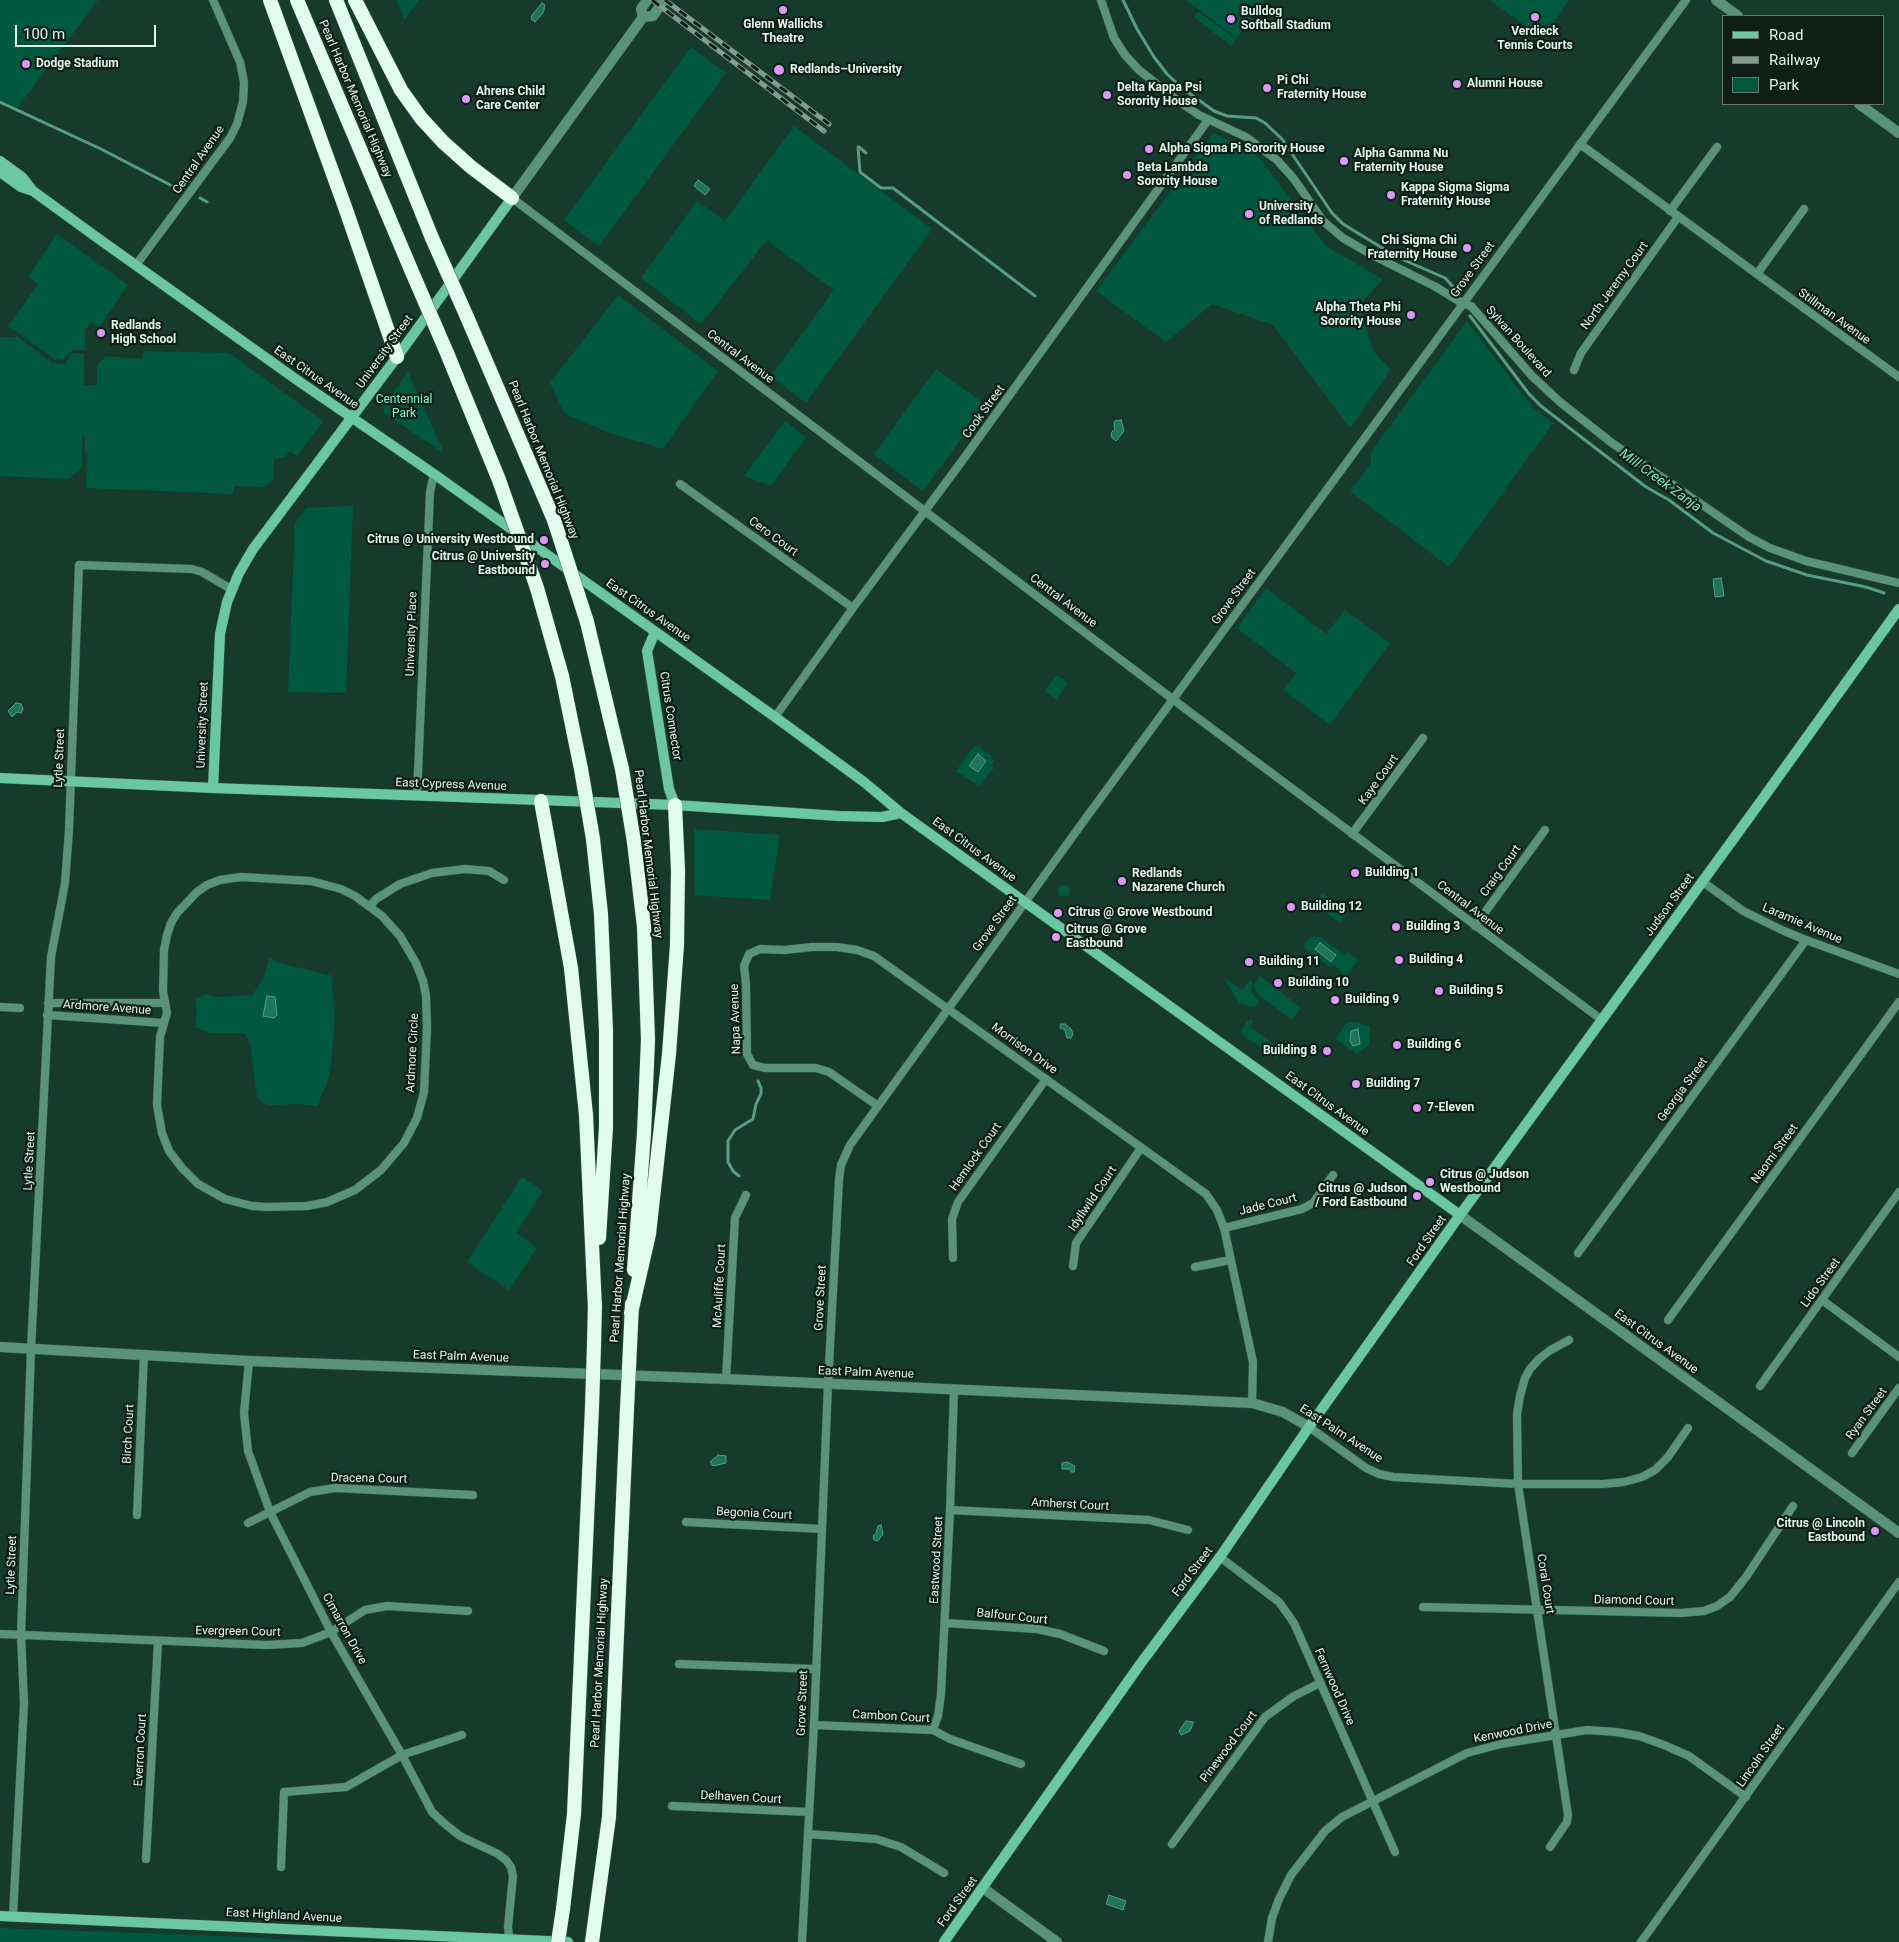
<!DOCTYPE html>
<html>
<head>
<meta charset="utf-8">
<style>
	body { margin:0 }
	#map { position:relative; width:1899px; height:1942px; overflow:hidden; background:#163b2d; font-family:Roboto,sans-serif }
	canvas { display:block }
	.legend { position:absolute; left:1722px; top:15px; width:162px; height:90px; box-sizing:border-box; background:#0f1f18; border:1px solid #63756d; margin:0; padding:6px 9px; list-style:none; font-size:15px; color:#e1f6ec }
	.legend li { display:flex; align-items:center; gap:10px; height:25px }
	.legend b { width:25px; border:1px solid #63756d }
	.scale { position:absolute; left:15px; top:25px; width:141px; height:22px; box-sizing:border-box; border:2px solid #e1f6ec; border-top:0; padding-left:6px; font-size:15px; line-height:18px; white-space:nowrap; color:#e1f6ec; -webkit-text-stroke:4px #0f1f18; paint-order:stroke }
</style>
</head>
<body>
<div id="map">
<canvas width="1899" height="1942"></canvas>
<ul class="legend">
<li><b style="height:6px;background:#6bc7a2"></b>Road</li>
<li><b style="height:6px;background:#819d91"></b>Railway</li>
<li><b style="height:14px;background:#00583e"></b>Park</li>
</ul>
<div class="scale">100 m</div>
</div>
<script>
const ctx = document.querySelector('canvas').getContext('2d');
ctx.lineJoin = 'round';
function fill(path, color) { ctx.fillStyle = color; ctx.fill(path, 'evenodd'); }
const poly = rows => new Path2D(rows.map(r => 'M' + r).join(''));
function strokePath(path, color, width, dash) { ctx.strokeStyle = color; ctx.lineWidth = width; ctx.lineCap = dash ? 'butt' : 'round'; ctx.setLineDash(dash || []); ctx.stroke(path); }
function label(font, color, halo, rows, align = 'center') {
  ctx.font = font + ' Roboto,sans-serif'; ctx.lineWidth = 4.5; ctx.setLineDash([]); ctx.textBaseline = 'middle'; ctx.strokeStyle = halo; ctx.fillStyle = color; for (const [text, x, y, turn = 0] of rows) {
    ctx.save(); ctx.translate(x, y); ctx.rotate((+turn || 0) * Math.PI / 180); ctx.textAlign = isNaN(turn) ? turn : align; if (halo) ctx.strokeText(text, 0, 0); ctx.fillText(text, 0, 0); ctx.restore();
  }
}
const green = poly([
	[0,0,98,0,17,108,0,100],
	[396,0,419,0,405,19],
	[1186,0,1266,0,1237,38],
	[1490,0,1569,0,1545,35,1539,36],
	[1198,11,1236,39,1231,46,1194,17],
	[691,47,726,73,599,246,564,220],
	[794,126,932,229,806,403,771,376,834,290,767,240,701,324,641,278,697,201,725,221],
	[1214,133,1258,156,1327,247,1383,279,1359,306,1374,352,1391,370,1350,428,1273,325,1212,304,1166,342,1096,291],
	[57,234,128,285,99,327,91,322,85,330,85,350,72,350,64,359,56,360,8,326,38,284,28,277],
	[618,295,718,371,663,449,607,432,565,414,550,383],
	[1467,321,1533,408,1553,423,1449,567,1350,491,1371,463,1371,452],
	[0,337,18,337,52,363,65,364,72,353,84,353,84,385,97,385,97,365,106,356,142,359,144,351,229,353,323,421,297,456,290,451,285,457,274,459,274,479,264,487,234,486,233,494,86,488,87,454,85,453,85,435,82,436,82,467,69,479,0,476],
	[936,369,986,405,923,491,874,454],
	[408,372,444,453,384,413,383,407],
	[785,421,806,437,771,486,744,476],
	[353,506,346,693,288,692,295,524,306,508],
	[1266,588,1326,634,1345,610,1390,643,1330,725,1283,690,1296,673,1237,628],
	[1057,675,1068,683,1056,700,1045,691],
	[974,746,977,748,978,746,992,756,991,758,994,761,991,766,994,768,979,786,956,771],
	[694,829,780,835,770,900,695,895],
	'1058 891a6 6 0 1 1 12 0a6 6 0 1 1-12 0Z',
	[1322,893,1348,912,1340,923,1315,904],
	[1311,937,1321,937,1345,955,1347,952,1358,960,1347,976,1332,964,1330,967,1305,949,1304,943],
	[269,958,276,962,333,976,332,987,335,1016,331,1065,327,1083,317,1106,299,1104,270,1105,263,1103,257,1097,250,1043,244,1033,210,1033,195,1027,197,1011,195,999,207,994,216,997,252,995,264,978],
	[1260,976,1301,1008,1292,1020,1256,993,1254,984],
	[1225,977,1226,979,1240,989,1245,987,1250,980,1253,981,1251,988,1252,993,1259,1001,1255,1007,1240,1004,1225,980],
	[1252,1019,1253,1022,1250,1027,1280,1048,1285,1041,1289,1043,1277,1058,1240,1033,1247,1022],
	[1355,1022,1370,1026,1369,1045,1357,1054,1335,1039,1347,1023],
	[522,1177,543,1191,516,1233,537,1248,509,1290,467,1262],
	[0,1928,223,1936,326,1942,0,1942]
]);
const water = poly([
	[542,3,545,5,543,13,535,22,531,19,532,15,542,3],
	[698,180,710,189,705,195,694,186,698,180],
	[1121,420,1124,431,1116,441,1112,438,1111,433,1115,429,1114,424,1115,421,1121,420],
	[1721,578,1724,596,1715,597,1713,579,1721,578],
	[16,703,21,704,23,709,21,713,17,712,12,717,8,711,16,703],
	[978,754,986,761,978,772,969,766,978,754],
	[1320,943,1336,955,1331,962,1315,949,1320,943],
	[267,996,275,997,277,1015,274,1018,263,1016,267,996],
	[1061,1024,1065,1024,1071,1029,1073,1034,1071,1038,1067,1038,1065,1030,1060,1028,1061,1024],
	[1358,1029,1360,1044,1353,1046,1350,1041,1351,1031,1358,1029],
	[718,1455,726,1456,726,1463,713,1466,710,1462,718,1455],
	[1067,1462,1075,1466,1074,1472,1071,1472,1070,1469,1062,1469,1062,1463,1067,1462],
	[881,1525,883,1534,878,1541,874,1540,873,1536,876,1533,878,1526,881,1525],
	[1186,1721,1193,1722,1193,1724,1190,1731,1181,1735,1179,1731,1186,1721],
	[1109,1895,1126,1901,1123,1910,1106,1904,1109,1895]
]);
const stream = poly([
	[1123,0,1137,29,1154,57,1167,74,1182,88,1214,111,1227,116,1256,118,1265,123,1282,139,1332,213,1343,224,1397,257,1445,278,1456,290],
	[0,102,101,149,178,189],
	[858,147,860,172,881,188,893,188,1035,296],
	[859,147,866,153],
	[200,198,207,202],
	[1470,316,1529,394,1541,406,1646,487,1669,500,1713,533,1766,561,1807,575,1866,587,1884,593],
	[739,1176,733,1171,728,1162,728,1141,735,1130,753,1119,756,1104,761,1094,761,1088,758,1081]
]);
const minor = poly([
	[1101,0,1114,38,1125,55,1139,70,1178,101,1199,115,1246,137,1277,160,1294,179,1323,221,1343,238,1374,256,1436,287,1462,303,1471,306,1532,376,1560,402,1612,443,1749,537,1770,548,1806,561,1899,583],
	[1580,144,1757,274,1804,209],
	[512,198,1183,707,1602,1020],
	[1670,211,1717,147],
	[136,265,230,138,237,124,243,102,244,82,240,62,213,0],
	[1757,274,1899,377],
	[1574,370,1581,353,1678,217],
	[680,484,853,608],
	[775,717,853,608,962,461,1208,120],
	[417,796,430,492,434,474],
	[1352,834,1423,738],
	[241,877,311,881,341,889,355,896,382,916,400,936,416,963,423,981,426,995,427,1027,424,1092,417,1118,404,1143,381,1170,355,1190,327,1202,307,1206,268,1207,252,1206,225,1199,198,1184,182,1168,169,1151,162,1133,157,1105,160,1037,167,1013,163,991,164,950,167,935,171,923,177,913,197,892,207,885,220,880,241,877],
	[1703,882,1743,911,1784,931,1806,940,1899,974],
	[370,906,376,899,400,884,432,873,465,869,489,871,504,880],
	[1475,926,1545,830],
	[48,1003,165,1003],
	[0,1007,20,1008],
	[47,1015,164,1023],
	[878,1106,829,1072,816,1068,765,1068,753,1065,747,1054,746,984,744,966,749,954,760,949,784,950,812,947,837,947,857,950,874,956,1206,1194,1217,1210,1224,1228,1253,1362,1252,1403],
	[1224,1228,1302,1209,1313,1203,1333,1175],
	[1578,1253,1806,940],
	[953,1258,952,1219,958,1202,1046,1079],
	[1073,1266,1076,1243,1141,1148],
	[1195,1267,1230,1260],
	[1822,1300,1899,1357],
	[1668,1320,1899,1002],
	[249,1361,244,1413,248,1451,270,1512,331,1632,402,1755,432,1812,445,1824,460,1836,498,1854,506,1860,511,1867,513,1876,508,1927,509,1938],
	[726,1379,735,1218,746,1195],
	[1760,1386,1899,1192],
	[1309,1427,1366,1468,1379,1474,1393,1477,1518,1484,1603,1484,1624,1482,1642,1477,1655,1470,1668,1457,1688,1428],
	[1852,1453,1899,1388],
	[950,1510,1149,1520,1188,1530],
	[137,1515,144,1354],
	[686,1522,822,1529],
	[248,1523,310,1492,335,1488,473,1495],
	[1220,1557,1279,1602,1294,1623,1395,1852],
	[1423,1607,1681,1613,1704,1611,1717,1606,1730,1597,1746,1577,1793,1506],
	[945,1623,1037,1629,1060,1634,1104,1651],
	[0,1634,267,1645,302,1643,331,1632,365,1610,387,1606,468,1611],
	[679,1664,815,1669],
	[814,1725,933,1730,950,1739,1021,1764],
	[933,1730,938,1716,941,1694,950,1510,954,1389],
	[672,1806,809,1812],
	[808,1834,876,1839,901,1847,944,1873],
	[1172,1844,1265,1717,1294,1696,1320,1683],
	[1550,1847,1567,1822,1568,1815,1518,1484,1517,1414,1520,1396,1525,1378,1530,1369,1539,1359,1549,1351,1569,1340],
	[146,1859,158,1642],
	[281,1867,284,1792,346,1787,402,1755,462,1735],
	[13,1916,24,1703,21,1635,31,1349,51,957,65,883,69,830,79,565,192,569,202,572,231,589],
	[802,1942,814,1725,828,1384,839,1180,841,1165,850,1145,1083,822,1686,0],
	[1268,1942,1272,1918,1279,1899,1291,1875,1325,1831,1342,1817,1467,1753,1501,1744,1556,1735,1587,1730,1616,1732,1639,1736,1664,1745,1689,1756,1746,1797],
	[1641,1942,1899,1582]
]);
const tertiary = poly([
	[1716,0,1738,16],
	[643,17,641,9,647,0],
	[1859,104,1899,133],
	[512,198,641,20,643,17,653,16,664,0],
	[1460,1215,1899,1533],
	[0,1347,249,1361,726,1379,1252,1403,1283,1412,1309,1427],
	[983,1888,1057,1942]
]);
const secondary = poly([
	[0,161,22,177,33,191,99,239,297,380,434,474,775,717,864,782,901,813,1460,1215],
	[0,172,21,187,33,191],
	[655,632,647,651,669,789,675,805],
	[0,778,213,788,675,805,839,816,882,817,901,813],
	[213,788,220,634,227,602,239,573,253,549,397,357,512,198],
	[0,1916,568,1942],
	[944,1942,1141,1663,1220,1557,1309,1427,1460,1215,1761,801,1899,609]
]);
const motorway = poly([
	[270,0,345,207,397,357],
	[297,0,412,272],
	[336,0,432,238],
	[355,0,401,90,421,118,443,142,471,167,512,198],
	[467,317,554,520],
	[447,353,499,480],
	[537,588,562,676,581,769],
	[587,622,622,769],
	[541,801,571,968,586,1115,595,1309],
	[593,839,601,914,606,1031,606,1127,599,1238],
	[634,842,644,927,648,1040,644,1133,634,1270],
	[631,1313,649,1234,669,1054,677,945,678,870,675,805],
	[594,1345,595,1302],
	[630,1347,632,1304],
	[563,1909,574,1814,592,1407],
	[592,1942,609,1817,627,1409]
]);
const rail = poly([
	[652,0,824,131],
	[665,0,829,124]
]);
const motorwayBridge = poly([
	[432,238,467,317],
	[412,272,447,353],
	[499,480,537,588],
	[554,520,587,622],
	[581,769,593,839],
	[622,769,634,842],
	[592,1407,594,1345],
	[627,1409,630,1347],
	[558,1942,563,1909]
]);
const markers = [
	[783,10,5,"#db99f6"],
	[1535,17,5,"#db99f6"],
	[1231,19,5,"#db99f6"],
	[26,64,5,"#db99f6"],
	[779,70,6,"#db99f6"],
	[1457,84,5,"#db99f6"],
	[1267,88,5,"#db99f6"],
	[1107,95,5,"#db99f6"],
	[466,99,5,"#db99f6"],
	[1149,149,5,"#db99f6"],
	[1344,161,5,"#db99f6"],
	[1127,175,5,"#db99f6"],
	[1391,195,5,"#db99f6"],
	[1249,214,5,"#db99f6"],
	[1467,248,5,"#db99f6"],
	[1411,315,5,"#db99f6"],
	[101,333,5,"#db99f6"],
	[544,540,5,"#db99f6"],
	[545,564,5,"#db99f6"],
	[1355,873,5,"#db99f6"],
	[1122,881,5,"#db99f6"],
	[1291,907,5,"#db99f6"],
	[1058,913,5,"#db99f6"],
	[1396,927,5,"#db99f6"],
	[1056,937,5,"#db99f6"],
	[1399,960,5,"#db99f6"],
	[1249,962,5,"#db99f6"],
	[1278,983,5,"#db99f6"],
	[1439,991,5,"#db99f6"],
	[1335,1000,5,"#db99f6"],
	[1397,1045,5,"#db99f6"],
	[1327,1051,5,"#db99f6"],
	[1356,1084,5,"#db99f6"],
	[1417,1108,5,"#db99f6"],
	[1430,1182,5,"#db99f6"],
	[1417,1196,5,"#db99f6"],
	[1875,1531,5,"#db99f6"]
];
const poiNames = [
	["Bulldog",1241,12],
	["Softball Stadium",1241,26],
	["Glenn Wallichs",783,25,"center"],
	["Theatre",783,39,"center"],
	["Verdieck",1535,32,"center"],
	["Tennis Courts",1535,46,"center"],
	["Dodge Stadium",36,64],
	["Redlands–University",790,70],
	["Pi Chi",1277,81],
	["Fraternity House",1277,95],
	["Alumni House",1467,84],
	["Delta Kappa Psi",1117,88],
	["Sorority House",1117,102],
	["Ahrens Child",476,92],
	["Care Center",476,106],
	["Alpha Sigma Pi Sorority House",1159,149],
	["Alpha Gamma Nu",1354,154],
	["Fraternity House",1354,168],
	["Beta Lambda",1137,168],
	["Sorority House",1137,182],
	["Kappa Sigma Sigma",1401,188],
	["Fraternity House",1401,202],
	["University",1259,207],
	["of Redlands",1259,221],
	["Chi Sigma Chi",1457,241,"right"],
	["Fraternity House",1457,255,"right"],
	["Alpha Theta Phi",1401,308,"right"],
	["Sorority House",1401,322,"right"],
	["Redlands",111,326],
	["High School",111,340],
	["Citrus @ University Westbound",534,540,"right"],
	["Citrus @ University",535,557,"right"],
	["Eastbound",535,571,"right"],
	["Building 1",1365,873],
	["Redlands",1132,874],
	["Nazarene Church",1132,888],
	["Building 12",1301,907],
	["Citrus @ Grove Westbound",1068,913],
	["Building 3",1406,927],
	["Citrus @ Grove",1066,930],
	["Eastbound",1066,944],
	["Building 4",1409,960],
	["Building 11",1259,962],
	["Building 10",1288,983],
	["Building 5",1449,991],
	["Building 9",1345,1000],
	["Building 6",1407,1045],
	["Building 8",1317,1051,"right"],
	["Building 7",1366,1084],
	["7-Eleven",1427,1108],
	["Citrus @ Judson",1440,1175],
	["Westbound",1440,1189],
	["Citrus @ Judson",1407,1189,"right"],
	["/ Ford Eastbound",1407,1203,"right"],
	["Citrus @ Lincoln",1865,1524,"right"],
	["Eastbound",1865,1538,"right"]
];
const streetNames = [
	["Pearl Harbor Memorial Highway",355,99,67],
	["Central Avenue",199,160,-55],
	["Grove Street",1473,270,-54],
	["North Jeremy Court",1615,286,-54],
	["Stillman Avenue",1834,317,36],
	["Sylvan Boulevard",1518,342,48],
	["University Street",385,352,-54],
	["Central Avenue",740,357,37],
	["East Citrus Avenue",316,378,35],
	["Cook Street",984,412,-54],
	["Pearl Harbor Memorial Highway",543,460,68],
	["Cero Court",773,537,36],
	["Grove Street",1234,597,-54],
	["Central Avenue",1063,601,37],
	["East Citrus Avenue",648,611,35],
	["University Place",412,634,-88],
	["Citrus Connector",670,716,81],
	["University Street",203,725,-88],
	["Lytle Street",60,758,-88],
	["Kaye Court",1379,780,-54],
	["East Cypress Avenue",451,785,2],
	["East Citrus Avenue",974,850,36],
	["Pearl Harbor Memorial Highway",648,854,83],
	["Craig Court",1501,871,-54],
	["Judson Street",1670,905,-54],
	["Central Avenue",1470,908,37],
	["Grove Street",995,924,-54],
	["Laramie Avenue",1802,924,23],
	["Ardmore Avenue",107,1008,4],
	["Napa Avenue",736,1019,-92],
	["Morrison Drive",1024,1049,36],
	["Ardmore Circle",413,1053,-87],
	["Georgia Street",1683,1090,-54],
	["East Citrus Avenue",1327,1104,36],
	["Naomi Street",1775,1154,-54],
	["Hemlock Court",976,1157,-55],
	["Lytle Street",30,1161,-87],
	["Idyllwild Court",1093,1199,-56],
	["Jade Court",1268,1205,-14],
	["Ford Street",1427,1241,-55],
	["Pearl Harbor Memorial Highway",621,1258,-86],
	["Lido Street",1821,1283,-54],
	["McAuliffe Court",720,1286,-87],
	["Grove Street",821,1298,-87],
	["East Citrus Avenue",1656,1342,36],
	["East Palm Avenue",461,1357,2],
	["East Palm Avenue",866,1373,2],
	["Ryan Street",1867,1414,-54],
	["Birch Court",129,1434,-87],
	["East Palm Avenue",1341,1434,33],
	["Dracena Court",369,1479,1],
	["Amherst Court",1070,1505,3],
	["Begonia Court",754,1514,3],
	["Eastwood Street",937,1560,-87],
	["Lytle Street",12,1565,-88],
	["Ford Street",1193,1572,-53],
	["Coral Court",1545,1584,81],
	["Diamond Court",1634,1601,1],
	["Balfour Court",1012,1617,6],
	["Cimarron Drive",344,1629,61],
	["Evergreen Court",238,1632,1],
	["Pearl Harbor Memorial Highway",600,1663,-87],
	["Fernwood Drive",1334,1687,66],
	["Grove Street",803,1703,-88],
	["Cambon Court",891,1717,3],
	["Kenwood Drive",1513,1732,-11],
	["Pinewood Court",1229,1747,-53],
	["Everron Court",141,1750,-87],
	["Lincoln Street",1761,1756,-55],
	["Delhaven Court",741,1798,3],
	["Ford Street",958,1902,-54],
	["East Highland Avenue",284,1916,3]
];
const parkNames = [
	["Centennial",404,400],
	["Park",404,414]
];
const waterNames = [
	["Mill Creek Zanja",1660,481,36]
];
fill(green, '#00583e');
fill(water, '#1e7557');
strokePath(water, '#589c84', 1);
strokePath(stream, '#589c84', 3);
strokePath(minor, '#36594c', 9);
strokePath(tertiary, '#36594c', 11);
strokePath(secondary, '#36594c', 11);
strokePath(motorway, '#36594c', 15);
strokePath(minor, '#5a927a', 8);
strokePath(tertiary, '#5a927a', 10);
strokePath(secondary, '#6bc7a2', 10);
strokePath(motorway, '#e3fcf0', 14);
strokePath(rail, '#819d91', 5);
strokePath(rail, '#0f1f18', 3, [9]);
strokePath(motorwayBridge, '#36594c', 15, []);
strokePath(motorwayBridge, '#e3fcf0', 14);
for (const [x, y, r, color] of markers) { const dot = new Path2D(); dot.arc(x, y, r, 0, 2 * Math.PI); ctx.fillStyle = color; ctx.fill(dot); strokePath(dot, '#0f1f18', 2); }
label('bold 12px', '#e1f6ec', '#0f1f18', poiNames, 'left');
label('12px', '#e1f6ec', '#0f1f18', streetNames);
label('12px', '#85f7c9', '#0f1f18', parkNames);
label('italic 14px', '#79ebbe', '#0f1f18', waterNames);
</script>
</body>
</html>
